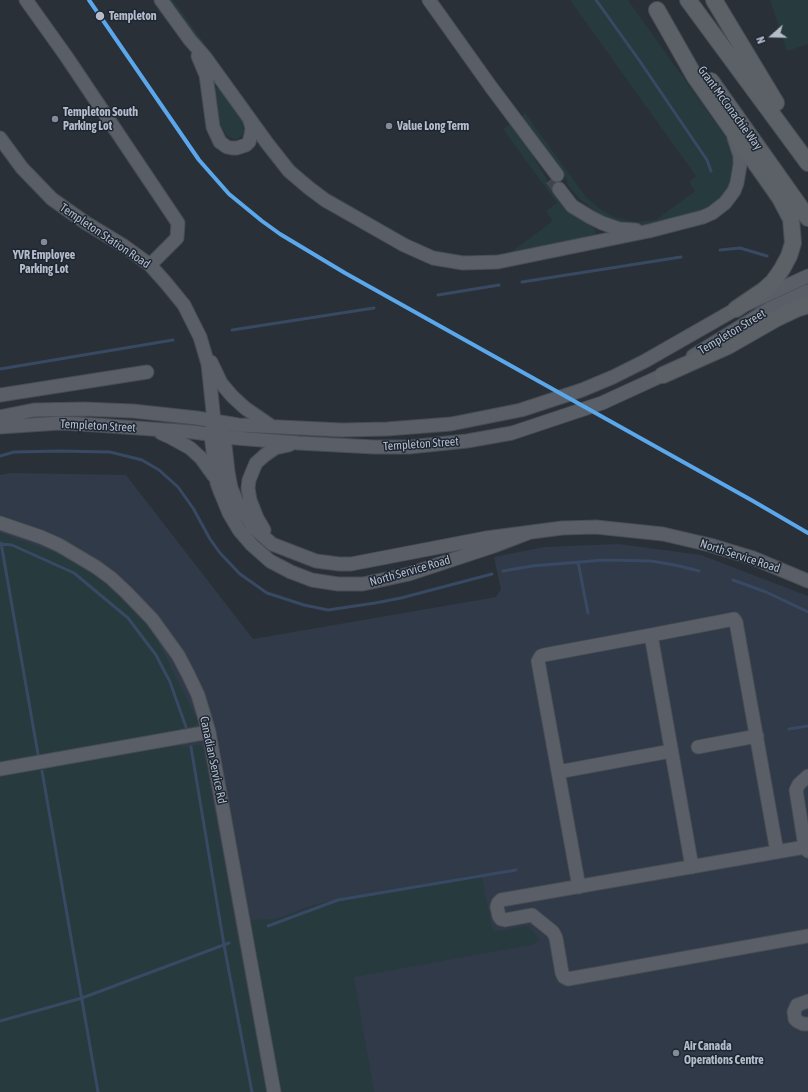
<!DOCTYPE html>
<html>
<head>
<meta charset="utf-8">
<style>
	body { margin:0 }
	#map { position:relative; width:808px; height:1092px; overflow:hidden; background:#2a3038; font-family:"Asap Condensed",sans-serif }
	canvas { display:block }
	.north { position:absolute; left:752px; top:16px; width:40px; height:40px; -webkit-text-stroke:3px #1d2633; paint-order:stroke; rotate:250deg; font-size:11px; font-weight:700; line-height:16px; text-align:center; color:#b4bcc9 }
	.north::after { content:''; display:block; margin:auto; width:14px; height:18px; background:#b4bcc9; clip-path:polygon(50% 0,100% 100%,50% 72%,0 100%) }
</style>
</head>
<body>
<div id="map">
<canvas width="808" height="1092"></canvas>
<div class="north">N</div>
</div>
<script>
const ctx = document.querySelector('canvas').getContext('2d');
ctx.lineJoin = 'round';
function fill(path, color) { ctx.fillStyle = color; ctx.fill(path, 'evenodd'); }
const poly = rows => new Path2D(rows.map(r => 'M' + r).join(''));
function strokePath(path, color, width, dash) { ctx.strokeStyle = color; ctx.lineWidth = width; ctx.lineCap = dash ? 'butt' : 'round'; ctx.setLineDash(dash || []); ctx.stroke(path); }
function label(font, color, halo, rows, align = 'center') {
  ctx.font = font + ' "Asap Condensed",sans-serif'; ctx.lineWidth = 3; ctx.setLineDash([]); ctx.textBaseline = 'middle'; ctx.strokeStyle = halo; ctx.fillStyle = color; for (const [text, x, y, turn = 0] of rows) {
    ctx.save(); ctx.translate(x, y); ctx.rotate((+turn || 0) * Math.PI / 180); ctx.textAlign = isNaN(turn) ? turn : align; if (halo) ctx.strokeText(text, 0, 0); ctx.fillText(text, 0, 0); ctx.restore();
  }
}
const airport = poly([
	[12,473,126,475,253,639,496,597,501,589,494,557,544,547,619,544,701,555,808,596,808,1092,0,1092,0,475]
]);
const green = poly([
	[168,0,173,0,280,149,300,171,323,189,407,238,434,250,453,254,473,256,492,255,511,252,553,221,546,211,557,203,503,129,511,123,527,141,536,162,547,179,546,180,556,195,577,218,594,228,596,234,594,237,493,260,432,254,329,198,297,174],
	[570,0,628,0,727,139,733,152,735,163,734,173,727,192,722,198,703,212,643,227,620,223,600,215,581,200,571,189,567,183,568,181,521,117,525,113,586,197,600,209,609,214,618,218,636,222,656,220,695,191,689,182,696,176],
	[770,0,808,0,808,44,787,51],
	[219,87,220,88,238,112,243,122,244,131,242,136,237,139,234,139,227,136,220,124,215,98,215,89],
	[0,533,83,563,149,624,198,721,197,724,194,726,179,729,179,732,0,765],
	[179,745,184,747,200,745,203,748,266,1092,0,1092,0,776],
	[481,874,493,932,528,926,540,940,535,944,354,977,374,1092,281,1092,250,920,276,919,316,904]
]);
const stream = poly([
	[596,0,639,60,707,160,711,171],
	[720,250,740,248,767,256],
	[522,282,681,257],
	[438,295,499,285],
	[232,330,374,308],
	[0,369,173,340],
	[0,456,14,452,60,451,110,452,142,460,159,470,178,487,193,508,210,539,220,553,240,574,267,593,304,605,328,610,375,603,401,598,492,574],
	[1,543,38,754],
	[0,544,12,545,74,573,128,618,156,655,170,682,186,727],
	[578,562,588,613],
	[503,571,532,566,604,560,651,561,675,565,699,571],
	[733,580,766,592,808,612],
	[789,729,808,726],
	[191,747,224,945,252,1092],
	[42,771,98,1092],
	[268,926,338,900,516,870],
	[0,1021,82,998,229,943]
]);
const minorTunnel = poly([
	[551,179,559,189]
]);
const minor = poly([
	[26,0,66,56,178,223,177,238,150,265],
	[161,0,190,40,205,57,267,143,289,171,309,188,325,200,404,245,433,258,463,263,498,262,649,231,703,217,712,213,725,203,734,191,737,183,740,165,740,156,734,138],
	[429,0,491,87,557,175],
	[198,56,206,75,213,127,220,142,227,147,232,148,237,148,246,145,249,142,251,135,252,128,250,121],
	[0,138,22,168,52,199,86,223,124,246,150,265,166,283,184,305,200,337,208,364,214,421,211,435,217,483,220,491,229,513,239,530,252,545,270,561,291,572,312,580,338,584,363,584,409,574,494,546,528,533],
	[559,189,572,206,590,217,602,223,619,229,636,230],
	[693,356,769,309,808,291],
	[211,362,221,383,232,396,245,408,271,426],
	[0,395,147,372],
	[0,417,34,410,84,409,133,411,197,418,238,425,342,430,387,429,451,424,521,410,582,390,613,377,645,361,736,309,808,276],
	[0,427,60,423,96,425,193,432,236,438,298,443,374,447,409,447,467,441,512,433,602,403,663,375,670,371],
	[219,429,224,436,228,472,231,488,237,502,253,527,272,544,316,561,339,564,351,564,486,538,562,528,596,527,663,534,710,545,753,558,808,581],
	[161,433,170,437,190,448,201,458,214,476],
	[0,523,41,537,59,545,96,567,111,578,126,592,152,619,178,655,188,674,198,695,209,732,274,1092],
	[264,530,257,518,250,500,248,488,249,480,256,463,265,455,275,448,289,445],
	[651,635,734,619,736,622,777,852],
	[698,747,757,736],
	[0,769,209,732],
	[558,772,671,751],
	[808,776,799,784,796,790,805,847,808,851],
	[805,847,501,900,498,903,497,907,499,916,501,919,505,920,532,915,553,932,556,938,562,973,564,977,568,979,808,936],
	[579,887,538,661,541,656,544,655,651,635,692,867],
	[808,1001,797,1005,794,1012,795,1019,797,1021,803,1024,808,1024]
]);
const major = poly([
	[688,0,808,163],
	[714,0,776,103],
	[657,10,695,77,780,198,791,219,793,243,789,256,782,269,773,282,764,290,736,309],
	[711,81,808,218],
	[663,375,728,346,777,318,796,309,808,305]
]);
const metro1 = poly([
	[89,0,199,160,229,194,262,221,280,234,345,273,753,501,808,533]
]);
const markers = [
	[100,16,5,"#b4bcc9"],
	[55,119,4,"#848b96"],
	[389,126,4,"#848b96"],
	[44,242,4,"#848b96"],
	[676,1053,4,"#848b96"]
];
const stopNames = [
	["Templeton",109,16]
];
const streetNames = [
	["Grant McConachie Way",730,108,54],
	["Templeton Station Road",105,236,34],
	["Templeton Street",732,332,-31],
	["Templeton Street",98,426,3],
	["Templeton Street",421,444,-4],
	["North Service Road",740,556,18],
	["North Service Road",410,571,-16],
	["Canadian Service Rd",213,760,78]
];
const poiNames = [
	["Templeton South",63,112],
	["Parking Lot",63,126],
	["Value Long Term",397,126],
	["YVR Employee",44,255,"center"],
	["Parking Lot",44,269,"center"],
	["Air Canada",684,1046],
	["Operations Centre",684,1060]
];
fill(airport, '#313a48');
fill(green, '#273a3e');
strokePath(stream, '#384963', 3);
strokePath(minorTunnel, '#3f454e', 13, [13, 6]);
strokePath(minor, '#484c53', 15);
strokePath(major, '#484c55', 18);
strokePath(minor, '#5a5e66', 13);
strokePath(major, '#5c6168', 16);
strokePath(metro1, '#5aa8eb', 4);
for (const [x, y, r, color] of markers) { const dot = new Path2D(); dot.arc(x, y, r, 0, 2 * Math.PI); ctx.fillStyle = color; ctx.fill(dot); strokePath(dot, '#1d2633', 1.5); }
label('bold 12px', '#b4bcc9', '#1d2633', stopNames, 'left');
label('12px', '#b4bcc9', '#1d2633', streetNames);
label('bold 12px', '#b4bcc9', '#1d2633', poiNames, 'left');
</script>
</body>
</html>
